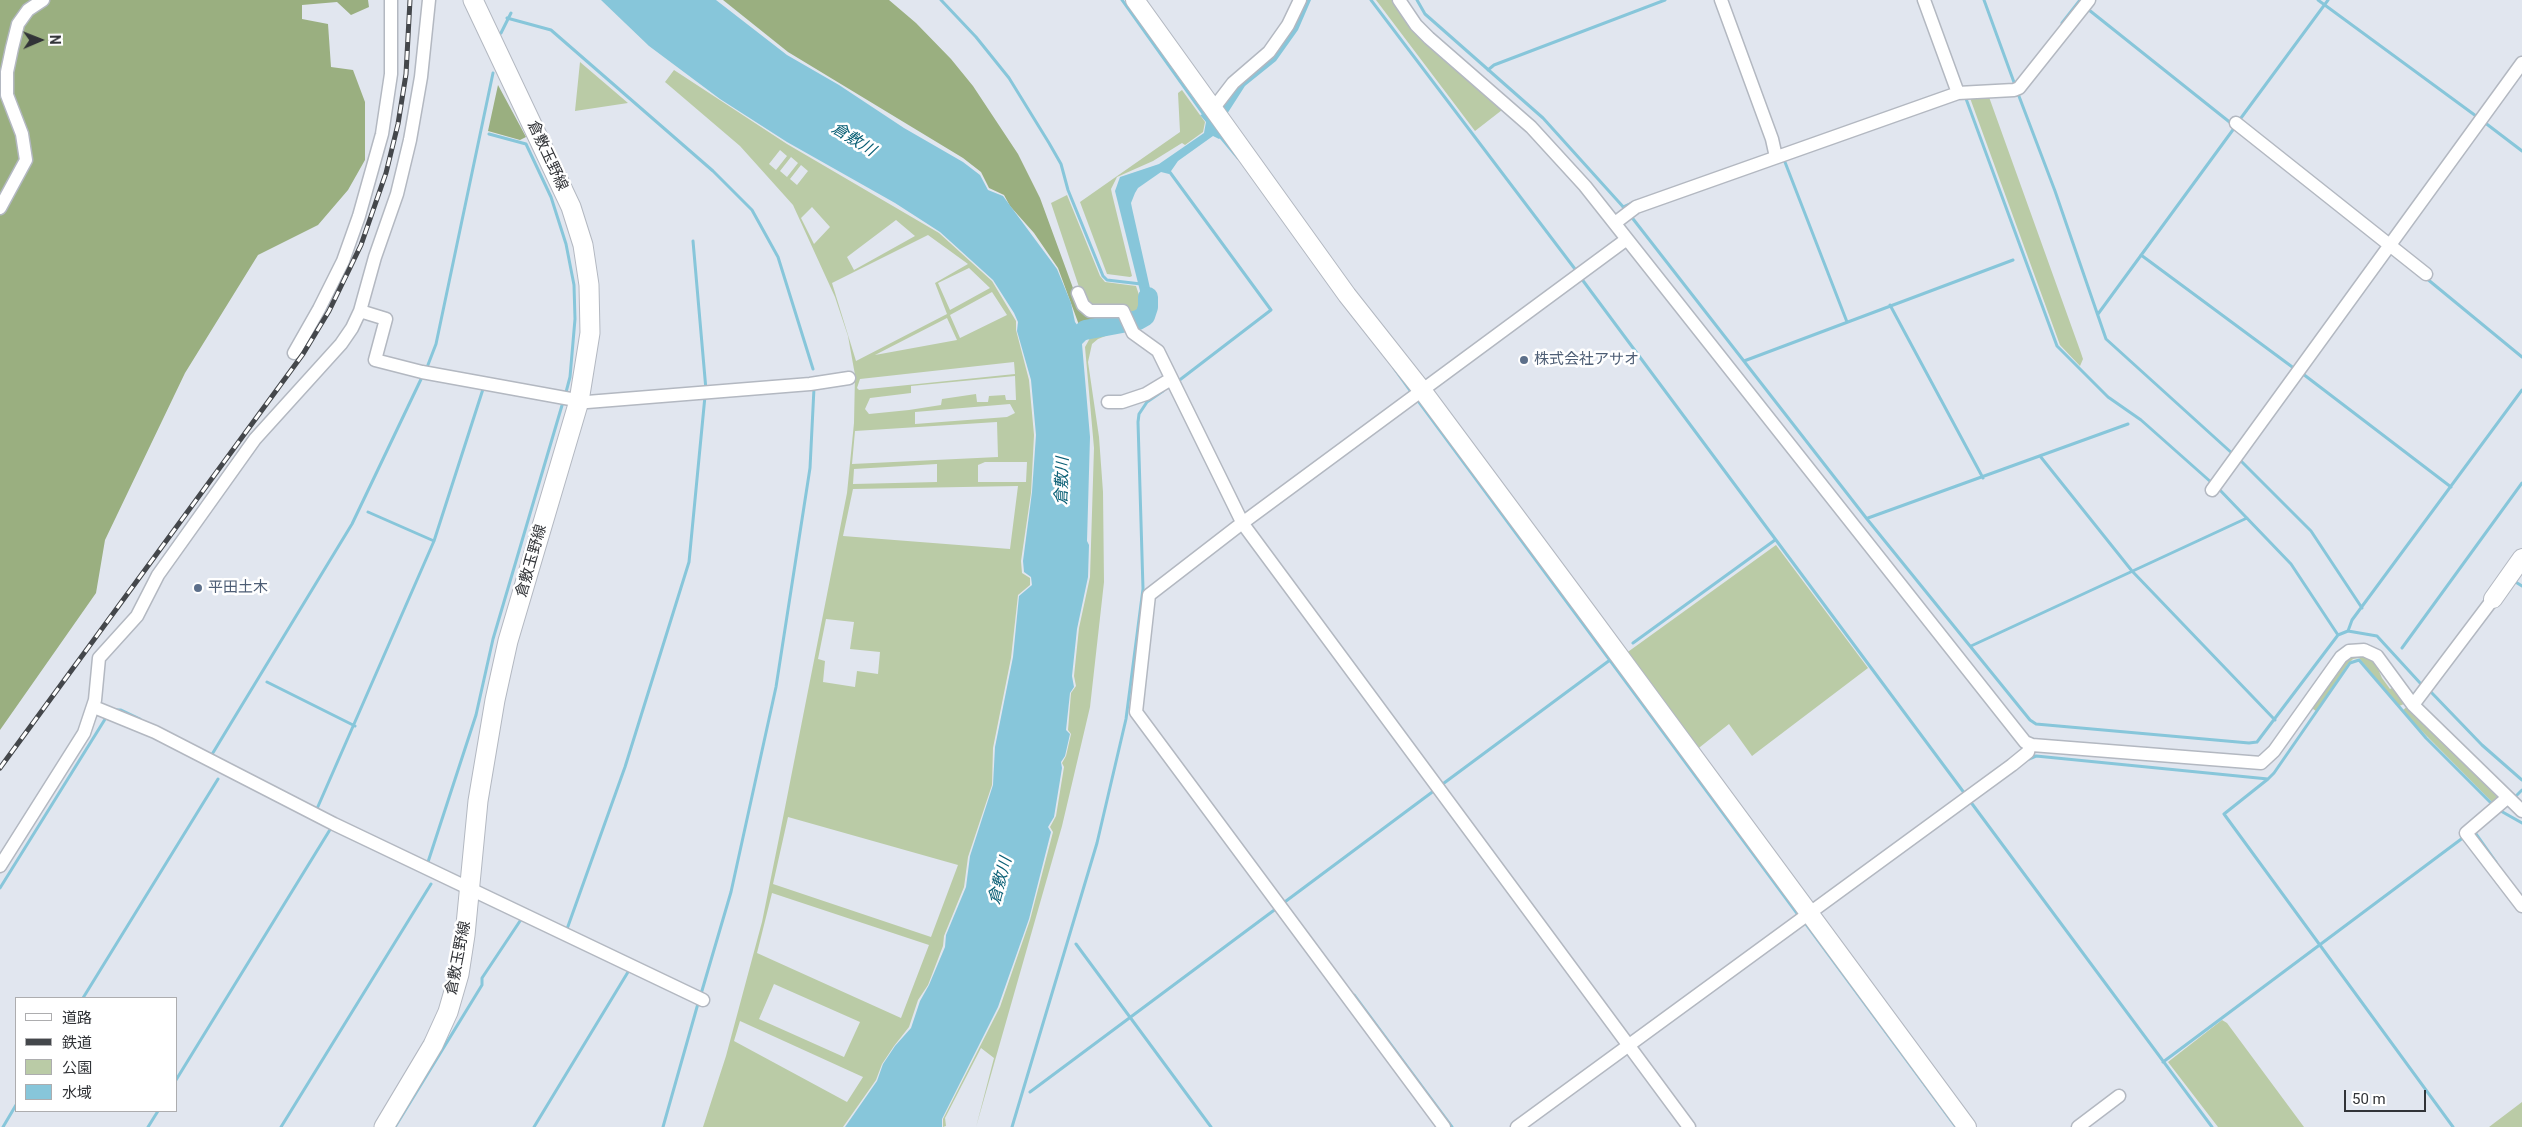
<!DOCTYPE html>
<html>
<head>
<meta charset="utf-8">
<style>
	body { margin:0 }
	#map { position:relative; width:2522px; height:1127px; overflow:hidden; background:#e1e6ef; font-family:Roboto,"Noto Sans JP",sans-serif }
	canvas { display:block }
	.legend { position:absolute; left:15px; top:997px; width:162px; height:115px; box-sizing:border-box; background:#fff; border:1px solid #adadaf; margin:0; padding:6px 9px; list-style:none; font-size:15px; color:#313337 }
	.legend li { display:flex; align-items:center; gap:10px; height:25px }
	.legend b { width:25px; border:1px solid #adadaf }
	.north { position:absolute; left:15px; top:15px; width:50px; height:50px; -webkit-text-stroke:4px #fff; paint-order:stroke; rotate:89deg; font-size:14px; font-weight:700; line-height:20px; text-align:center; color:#313337 }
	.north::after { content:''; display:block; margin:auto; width:18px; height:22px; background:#313337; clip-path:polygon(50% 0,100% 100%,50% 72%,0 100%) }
	.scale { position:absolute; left:2344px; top:1090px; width:82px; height:22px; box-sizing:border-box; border:2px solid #313337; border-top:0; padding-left:6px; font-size:15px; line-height:18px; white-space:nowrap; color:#313337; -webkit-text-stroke:4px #fff; paint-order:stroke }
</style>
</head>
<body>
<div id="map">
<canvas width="2522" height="1127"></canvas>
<ul class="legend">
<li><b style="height:6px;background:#fff"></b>道路</li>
<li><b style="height:6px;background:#44474b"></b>鉄道</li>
<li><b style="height:14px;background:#bacba6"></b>公園</li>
<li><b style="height:14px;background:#87c6da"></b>水域</li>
</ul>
<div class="north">N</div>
<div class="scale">50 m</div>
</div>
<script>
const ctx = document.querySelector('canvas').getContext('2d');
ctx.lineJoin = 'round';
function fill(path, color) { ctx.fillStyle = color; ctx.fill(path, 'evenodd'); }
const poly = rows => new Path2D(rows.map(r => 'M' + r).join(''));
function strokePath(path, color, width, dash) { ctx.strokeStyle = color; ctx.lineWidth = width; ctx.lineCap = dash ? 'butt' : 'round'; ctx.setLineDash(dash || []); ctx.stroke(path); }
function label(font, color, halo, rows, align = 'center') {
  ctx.font = font + ' Roboto,"Noto Sans JP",sans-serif'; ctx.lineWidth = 5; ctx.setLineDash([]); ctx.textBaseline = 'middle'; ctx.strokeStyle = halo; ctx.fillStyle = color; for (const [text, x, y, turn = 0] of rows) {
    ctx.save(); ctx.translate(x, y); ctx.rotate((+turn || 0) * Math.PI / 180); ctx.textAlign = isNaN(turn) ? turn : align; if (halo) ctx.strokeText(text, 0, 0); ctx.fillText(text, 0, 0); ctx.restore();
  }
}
const green = poly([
	[1376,0,1393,0,1502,110,1475,131],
	[580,62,628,103,575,111],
	[674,70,787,144,939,233,992,281,1016,321,1016,330,1029,380,1034,435,1031,493,1021,561,1022,573,1030,578,1030,585,1018,595,1011,658,993,748,992,785,968,857,964,887,944,936,943,946,928,985,918,1000,909,1027,894,1046,882,1064,876,1080,843,1127,703,1127,726,1056,762,922,780,833,847,493,854,423,855,375,848,336,835,297,793,205,740,146,665,82],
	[780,150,787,156,776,170,769,164],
	[791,157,798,163,787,177,780,171],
	[801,165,808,171,797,185,790,179],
	[812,207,830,227,814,244,801,218],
	[896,220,915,236,854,270,847,257],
	[928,235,968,264,935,283,947,314,856,361,832,283],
	[969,268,990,288,950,310,938,283],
	[992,292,1007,315,960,338,950,315],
	[947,318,957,340,875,355],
	[1014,362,1015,374,859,390,857,388,860,379],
	[1015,376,1016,400,1006,400,1005,395,989,396,988,402,977,402,976,394,942,399,941,405,909,410,869,414,865,409,870,398,911,393,911,386],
	[1010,404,1015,413,1007,417,915,424,915,412],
	[997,422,998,457,852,464,855,431],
	[985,462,1027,462,1026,482,978,482,978,465],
	[937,464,937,482,853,484,854,469],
	[1018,486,1010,549,843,536,853,489],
	[826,619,854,622,850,649,880,652,878,674,857,671,855,687,823,682,825,661,818,659],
	[788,817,958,865,931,937,773,884],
	[772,893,929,945,901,1018,757,953],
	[774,984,860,1022,844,1057,759,1019],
	[740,1021,863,1077,847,1102,734,1041],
	[1182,90,1205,122,1203,132,1185,145,1182,143,1153,161,1117,177,1111,189,1112,194,1132,276,1130,277,1107,274,1080,202,1180,132,1178,93],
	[1989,97,2081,353,2083,359,2080,366,2060,345,1970,98],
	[1067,195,1100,276,1105,282,1136,286,1141,301,1137,314,1129,316,1091,308,1081,293,1051,203],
	[1112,330,1113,333,1098,339,1092,344,1088,362,1099,437,1103,492,1104,582,1090,707,1062,826,976,1127,994,1058,981,1048,945,1118,946,1126,943,1127,943,1119,1000,1007,1030,920,1053,832,1050,827,1056,816,1064,767,1062,763,1066,756,1071,734,1068,730,1071,693,1076,686,1074,676,1079,628,1090,577,1094,448,1085,347,1090,338],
	[1776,545,1868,668,1752,756,1729,724,1695,751,1625,654],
	[2356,653,2375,662,2382,678,2390,689,2394,687,2404,700,2404,704,2399,706,2359,658,2353,659,2348,664,2316,711,2310,707,2339,665],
	[2408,706,2500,800,2495,805,2404,713,2403,710],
	[2222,1020,2227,1023,2304,1127,2218,1127,2168,1062],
	[2522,1102,2522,1127,2488,1127,2489,1127]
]);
const forest = poly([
	[0,0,368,0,369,7,351,15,337,2,302,5,302,19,328,24,331,67,353,70,365,102,365,160,348,190,318,225,258,255,185,373,105,540,96,593,0,730],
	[723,0,889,0,916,23,951,59,973,86,1018,154,1040,198,1077,299,1111,316,1112,318,1079,325,1058,268,1034,233,1010,206,1004,195,989,188,981,172,963,158,788,52],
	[498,85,526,137,520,140,488,131]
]);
const water = poly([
	[601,0,716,0,787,55,839,85,904,128,963,162,980,175,988,190,1003,196,1057,269,1071,303,1075,322,1078,326,1105,320,1110,322,1112,328,1108,331,1089,337,1082,344,1090,437,1087,541,1089,545,1088,577,1077,629,1072,676,1074,687,1070,693,1066,730,1070,734,1065,756,1061,762,1062,768,1054,817,1048,827,1051,832,1029,919,998,1007,942,1119,942,1127,845,1127,877,1081,883,1064,895,1046,911,1028,920,1001,929,985,945,947,946,935,966,887,970,856,993,785,995,747,1013,657,1019,596,1032,585,1031,577,1024,572,1023,561,1032,492,1036,435,1031,380,1017,331,1018,322,1014,313,993,280,940,232,895,203,787,142,720,99,649,46],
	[1304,0,1311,0,1298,30,1276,61,1245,86,1227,114,1223,136,1219,139,1213,136,1178,161,1169,174,1161,172,1138,188,1135,193,1131,203,1132,208,1154,306,1149,319,1140,323,1137,318,1142,308,1142,299,1115,191,1120,177,1159,164,1204,133,1206,122,1200,115,1222,108,1239,83]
]);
const stream = poly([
	[941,0,976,37,1009,78,1049,143,1061,164,1068,190,1103,276,1107,280,1141,284],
	[1122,0,1204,115],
	[1371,0,1578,273],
	[1417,0,1425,14,1543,118,1626,210],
	[1984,0,2015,85],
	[2318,0,2476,116],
	[2089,10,2232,124],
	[507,18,551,30,713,171,752,210,778,257,813,369],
	[2062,23,2080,0],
	[501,33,511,13],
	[1488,70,1494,65,1665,0],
	[2017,91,2055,191,2106,339,2234,455],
	[1965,96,2057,346,2108,397,2141,420,2212,483],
	[2238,122,2328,0],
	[2484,122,2522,151],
	[489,134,526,144,551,197,566,244,574,285,575,319,570,377,565,396],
	[1218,134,1238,158],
	[1783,157,1847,322],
	[1169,171,1271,310,1177,382],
	[1623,207,1636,201],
	[1630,215,1867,519,2030,720,2036,724,2249,743,2257,742,2338,635,2348,631,2377,636,2421,684],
	[693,241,706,390],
	[2141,255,2295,369],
	[1581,278,1965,794],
	[2426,278,2522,357],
	[1890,305,1983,478],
	[2098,314,2235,127],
	[1744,361,2013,260],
	[1394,368,1412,393],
	[426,370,436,344,493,73],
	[2303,374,2451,487],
	[1416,398,1799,916],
	[2040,456,2132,571,2275,720],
	[2239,459,2311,531,2362,608],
	[2217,487,2291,564,2338,635],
	[368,512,434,541],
	[1868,518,2128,424],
	[2514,581,2522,586],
	[2348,631,2352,620,2522,390],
	[1633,643,1775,540],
	[1971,646,2247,518],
	[2402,648,2522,483],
	[267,682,355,726],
	[2430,691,2482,745,2522,780],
	[113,710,121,710,140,719],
	[211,756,352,524,423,375],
	[2029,759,2036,756,2268,779,2274,773,2350,663,2359,660,2426,738,2494,806],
	[2268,779,2224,814,2453,1127],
	[1440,786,1610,660],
	[2517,795,2522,790],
	[1970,801,2212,1127],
	[2499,810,2522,823],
	[316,811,434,541,484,386],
	[2474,831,2496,862],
	[428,862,476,715,493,639,563,402],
	[0,888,107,716],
	[1282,904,1435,790],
	[1803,920,1956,1127],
	[567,929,625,767,689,562,705,396],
	[1076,944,1211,1127],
	[701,994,731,892,776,687,810,468,814,388],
	[1354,995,1452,1127],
	[83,998,218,779],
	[2163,1062,2464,837],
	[176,1080,331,828],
	[1030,1092,1277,908],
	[3,1127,16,1105],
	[148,1127,158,1111],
	[281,1127,431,884],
	[395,1127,482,985,482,978,522,918],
	[534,1127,628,972],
	[663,1127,699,1000],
	[1012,1127,1097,843,1126,719,1143,589,1138,422,1139,414,1147,402,1163,391]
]);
const river = poly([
	[1085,330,1138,320,1145,316,1148,307,1148,297]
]);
const street = poly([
	[1399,0,1416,25,1429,38,1531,127,1585,186,2025,742,2032,745,2261,763,2274,751,2341,657,2349,651,2364,650,2377,656,2413,705,2522,811],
	[1721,0,1772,139,1776,157],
	[1924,0,1958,93],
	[1213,109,1233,83,1269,52,1288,25,1300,0],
	[2236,123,2426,274],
	[0,208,26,160,22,134,7,95,7,72,12,48,18,24,28,10,43,0],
	[1615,223,1636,207,1958,93,2014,90,2019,88,2089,0],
	[1078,293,1083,305,1090,311,1123,311,1133,333,1158,351,1243,524,1689,1127],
	[360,311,386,319,375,360,422,372,587,402,810,384,849,378],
	[294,353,319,309,343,261,359,216,382,134,391,74,391,0],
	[1108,402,1122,402,1146,394,1171,379],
	[2212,490,2522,63],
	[2413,705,2493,599],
	[94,707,155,732,334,824,703,1000],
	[2507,798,2466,833,2522,906],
	[0,866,84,733,95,700,99,658,137,616,158,575,255,439,341,344,352,328,360,311,375,257,397,194,410,140,421,77,429,0],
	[1444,1127,1136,712,1149,595,1237,527,1627,239],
	[1517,1127,2012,765,2028,752,2030,744],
	[2078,1127,2119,1096]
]);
const secondary = poly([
	[1135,0,1347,295,1422,390,1590,616,1967,1127],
	[2493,599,2522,558]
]);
const primary = poly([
	[384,1127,433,1045,448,1012,459,974,465,935,478,801,495,700,508,641,579,401,590,333,589,285,583,245,571,207,473,0]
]);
const rail = poly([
	[0,768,303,354,329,311,361,245,386,173,398,124,406,74,410,0]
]);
const markers = [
	[1524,360,5,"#5c6f8a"],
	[198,588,5,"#5c6f8a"]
];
const streetNames = [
	["倉敷玉野線",547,156,65],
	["倉敷玉野線",532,561,-74],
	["倉敷玉野線",459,958,-79]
];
const serviceNames = [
	["株式会社アサオ",1534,360],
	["平田土木",208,588]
];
const waterNames = [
	["倉敷川",853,140,32],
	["倉敷川",1063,481,-88],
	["倉敷川",1001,881,-75]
];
fill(green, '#bacba6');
fill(forest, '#9aaf80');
fill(water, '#87c6da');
strokePath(stream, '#87c6da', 3);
strokePath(river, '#87c6da', 20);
strokePath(street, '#b3b8c1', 15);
strokePath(secondary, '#b3b8c1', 20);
strokePath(primary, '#b3b8c1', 21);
strokePath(street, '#fff', 12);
strokePath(secondary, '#fff', 18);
strokePath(primary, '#fff', 19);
strokePath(rail, '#44474b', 5);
strokePath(rail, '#fff', 3, [9]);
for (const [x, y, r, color] of markers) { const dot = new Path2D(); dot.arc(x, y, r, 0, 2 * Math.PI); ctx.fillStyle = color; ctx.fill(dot); strokePath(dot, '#fff', 2); }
label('15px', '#313337', '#fff', streetNames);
label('15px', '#4e5e75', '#fff', serviceNames, 'left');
label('italic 16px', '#095f75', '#fff', waterNames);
</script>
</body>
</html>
